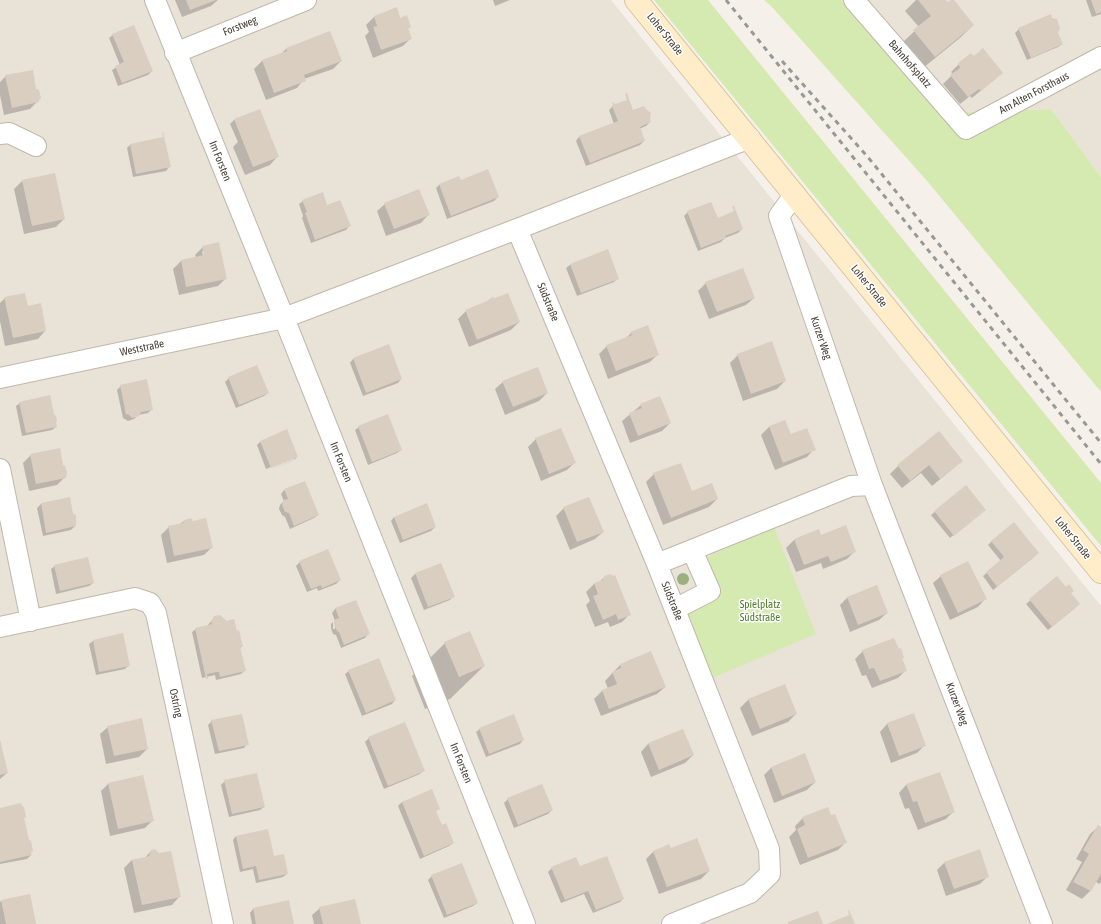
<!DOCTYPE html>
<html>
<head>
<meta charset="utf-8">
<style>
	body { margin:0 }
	canvas { display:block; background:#f5f0e9 }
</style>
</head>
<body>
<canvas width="1101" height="924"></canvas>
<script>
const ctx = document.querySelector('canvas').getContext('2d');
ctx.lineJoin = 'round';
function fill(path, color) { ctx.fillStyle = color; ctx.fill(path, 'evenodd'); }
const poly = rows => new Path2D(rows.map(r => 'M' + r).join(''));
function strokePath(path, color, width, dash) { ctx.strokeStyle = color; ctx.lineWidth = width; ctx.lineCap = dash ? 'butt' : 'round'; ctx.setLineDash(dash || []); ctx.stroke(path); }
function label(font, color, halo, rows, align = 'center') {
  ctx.font = font + ' "Asap Condensed",sans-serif'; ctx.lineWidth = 3; ctx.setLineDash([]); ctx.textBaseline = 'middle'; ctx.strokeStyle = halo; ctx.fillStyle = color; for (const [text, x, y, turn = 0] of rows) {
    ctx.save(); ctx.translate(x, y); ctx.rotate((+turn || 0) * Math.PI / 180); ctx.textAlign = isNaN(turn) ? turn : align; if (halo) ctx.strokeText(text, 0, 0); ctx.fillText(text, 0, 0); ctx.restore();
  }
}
const residential = poly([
	[0,0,611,0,1101,606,1101,924,0,924],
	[869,0,1101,0,1101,177,1051,109,963,112]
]);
const green = poly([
	[654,0,708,0,1101,483,1101,546],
	[764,0,869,0,963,112,1051,109,1101,177,1101,392,928,182,772,7],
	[774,527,816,634,710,679,682,610,721,592,707,557]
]);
const shadow = poly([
	[175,0,218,0,211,6,182,17],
	[493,0,510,0,495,6],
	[916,0,944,0,947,4,953,0,973,25,961,37,923,68,902,43,919,27,905,11],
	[1086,0,1101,0,1101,14,1092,17],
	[396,9,400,19,410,27,407,29,411,38,403,46,373,58,365,36,369,32,366,25,374,17],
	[1050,16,1062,44,1058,47,1027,60,1015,33,1019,29],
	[113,35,152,71,148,75,118,86,112,70,120,65,109,38],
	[287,48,341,61,333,69,304,79,297,88,266,100,254,69,262,61,281,54],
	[959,64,1002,73,972,98,970,96,960,104,943,84,953,74,951,72],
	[6,76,38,101,30,109,4,115,0,95,0,82],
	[612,107,633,112,650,122,646,126,639,129,644,141,640,145,586,166,576,141,579,137,614,124,609,110],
	[259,110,277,157,270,165,245,175,233,147,238,142,230,124,234,120],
	[131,144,169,167,166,171,133,177,127,148],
	[22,181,64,219,56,227,24,234,14,189],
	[460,181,498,197,494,201,447,219,436,188,439,185],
	[303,201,327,206,349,226,346,230,311,243,302,218,303,216,299,204],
	[385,204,428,215,421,223,386,236,377,211],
	[688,212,717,219,742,229,738,233,725,238,721,242,698,251,684,216],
	[203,247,225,279,218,286,179,295,173,269,181,261,196,257,195,255],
	[202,251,204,251,204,260],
	[607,250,618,278,614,282,577,296,566,268,570,265],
	[706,283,754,298,746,305,709,319,698,291],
	[5,298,27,307,45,331,38,339,5,346,0,321,0,303],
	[466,311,519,322,511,330,469,347,458,319],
	[631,333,658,354,650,362,608,379,599,354,607,346,624,340],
	[738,355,785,381,777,389,743,401,730,363],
	[353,359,401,379,398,383,363,396,350,363],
	[229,378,268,393,264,396,236,408,225,382],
	[503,382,547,393,539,401,505,415,495,389],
	[121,386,152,409,148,413,138,415,134,419,128,421,123,418,117,390],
	[20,403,55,423,56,427,52,430,22,436,16,406],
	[641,405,670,423,662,431,630,443,622,421],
	[785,421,790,435,814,449,807,457,775,470,761,435,769,427],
	[359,427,401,450,397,453,368,465,355,430],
	[536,439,574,463,567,470,541,481,528,447],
	[260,442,297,457,294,460,294,458,266,469,257,445],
	[31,455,65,477,57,485,29,491,23,463],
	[293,460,267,471,294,460],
	[962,461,932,486,921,473,902,488,890,474,898,466],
	[654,474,691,493,717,499,709,507,663,525,646,482],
	[966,486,981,513,950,538,931,515],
	[284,490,318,515,314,518,290,529,285,517,282,515,279,509,280,505,284,501,281,494],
	[69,498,75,526,71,530,43,536,37,508,41,504],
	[564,508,603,532,595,539,570,550,556,516],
	[394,517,435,527,431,531,400,543,391,521],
	[184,521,212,547,204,555,167,563,161,535,169,527,180,524],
	[818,530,821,537,855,551,847,559,823,569,821,563,796,572,786,548,794,540],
	[992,541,1034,557,993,590,983,576,1001,561,988,545],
	[300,562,340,580,336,584,318,591,317,588,307,592,296,566],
	[441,564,454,596,450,600,424,610,411,578,415,574],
	[55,566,93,583,89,586,56,594,51,569],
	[941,576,985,599,978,607,950,620,933,583],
	[605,577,630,614,622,622,610,627,608,622,595,627,586,605,590,601,586,592,594,584,599,582],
	[1057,578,1070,594,1075,608,1048,630,1026,604],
	[848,597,887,613,879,620,850,632,840,605],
	[355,601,368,634,365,638,341,648,336,635,333,634,331,628,331,624,333,622,333,629,335,629,335,621,332,613,335,609],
	[215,617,242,646,239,649,244,671,241,674,216,680,215,675,202,678,192,632,196,629,207,626],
	[122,634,129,665,125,669,96,675,89,644,93,641],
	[445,643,484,666,450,699,425,709,412,676],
	[863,651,903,657,902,659,906,670,898,678,872,688,866,675,862,676,855,659],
	[620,665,665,687,657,694,601,716,594,699,602,691,608,689,605,681],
	[349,671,395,700,392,704,362,716,345,674],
	[784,686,796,714,788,722,752,736,740,708,748,700],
	[914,715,925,745,917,753,891,763,880,732,887,724],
	[212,721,247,744,244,748,215,754,208,725],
	[108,727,147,749,139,757,106,764,100,734],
	[480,729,523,740,520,744,486,757,476,732],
	[683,731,693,755,685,763,651,777,641,752,648,744],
	[369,738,424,770,420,774,384,789,365,742],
	[0,742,7,773,0,779],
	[772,767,815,782,807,790,774,803,764,775],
	[939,773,954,811,946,819,918,830,909,808,905,809,899,793,906,785],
	[225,781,264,807,260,810,229,817,221,785],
	[108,784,153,820,145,828,110,836,101,791],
	[432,791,439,808,435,812,441,826,453,843,449,846,420,859,398,806,402,802],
	[508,799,552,810,548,814,514,828,504,803],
	[0,809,23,818,31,855,27,859,0,864],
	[830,816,845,843,838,850,800,865,789,837,796,830,795,826,803,818],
	[1098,827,1101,828,1101,882,1099,884,1095,881,1090,891,1082,899,1066,890,1082,862,1076,859,1090,834],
	[236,836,274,858,287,874,283,877,256,883,253,869,240,872,233,840],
	[670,850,709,871,701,879,659,894,646,859,654,851],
	[151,851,179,897,172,905,134,913,124,868,132,860,145,858],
	[945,862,988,876,980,884,946,896,937,870],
	[552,868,580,868,623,899,620,902,593,913,584,894,561,903,548,872],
	[432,876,477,903,473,906,444,918,428,880],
	[30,895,35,924,0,924,0,902,1,901],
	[320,908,360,924,314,924,312,915],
	[253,909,293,924,252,924,250,913]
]);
const building = poly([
	[186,0,216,0,190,10],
	[918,0,946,0,948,2,951,0,954,0,974,25,935,57,913,30,931,16],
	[1091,0,1101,0,1101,12,1096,14],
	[397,7,400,18,407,15,411,27,408,28,412,39,381,50,373,27,377,26,374,16],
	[1051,14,1052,18,1057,19,1060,28,1058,33,1063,44,1031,58,1018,28],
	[134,25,153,71,122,83,115,66,124,62,112,34],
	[330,31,342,61,304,75,306,81,274,93,262,60,287,51,286,48],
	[983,48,1003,73,981,91,979,89,968,97,950,75,960,68,958,63,971,53,974,56],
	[33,70,36,89,39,90,41,98,39,100,39,102,12,108,5,75],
	[627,93,633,110,644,106,646,109,651,113,650,119,651,122,640,127,645,141,590,163,579,136,618,121,612,106,613,105,612,102,613,102,615,104,627,100,625,94],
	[260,109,279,157,253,167,234,119],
	[162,132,163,132,171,167,136,174,130,144,163,137],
	[488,169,499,197,451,216,439,184,459,176,461,180],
	[55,173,65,219,32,226,22,180],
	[419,189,430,215,394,229,384,203],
	[323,192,327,205,340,200,351,226,315,240,305,213,307,212,302,200],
	[711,202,718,218,734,211,732,206,734,206,743,229,725,236,726,238,701,248,687,211],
	[219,242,227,279,186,287,181,260,204,255,202,246],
	[608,249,619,279,581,293,570,264],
	[743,268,755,298,717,312,705,282],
	[25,293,28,306,41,303,46,331,13,338,4,297],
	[508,293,520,322,477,340,465,310,487,301,492,297,495,298],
	[648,325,659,355,616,371,606,345,632,335,630,332],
	[772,341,786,381,751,394,737,354],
	[389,344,402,379,366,393,353,358],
	[257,365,269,393,239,405,228,377],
	[538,367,548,393,513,407,502,381],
	[147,379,153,410,141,412,139,416,132,418,128,414,126,415,120,385],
	[50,395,54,414,56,416,57,421,56,423,57,427,26,433,19,402],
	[660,396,671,423,638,436,629,413,642,408,640,404],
	[388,414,402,450,372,462,358,426],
	[785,420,791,434,807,428,816,450,783,463,769,426],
	[561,428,576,463,549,474,535,438],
	[287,429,298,457,271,468,260,441],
	[939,431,963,461,940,479,929,465,910,481,897,465],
	[60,448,63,465,65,466,67,472,66,478,36,484,30,454],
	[681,463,692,491,712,483,718,499,671,518,653,473],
	[305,481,319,515,294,526,289,513,285,512,282,505,284,500,288,499,284,489],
	[966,485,986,510,954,536,934,511],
	[70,497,73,514,76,515,76,526,46,533,41,503],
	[589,497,604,532,577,542,563,507],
	[427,503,436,527,403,540,394,517],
	[191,518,193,521,206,518,213,548,174,556,168,526,183,523,184,520],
	[1014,522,1039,553,997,587,986,572,1004,557,991,541],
	[846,525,856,552,831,562,828,556,804,565,794,539,819,529,821,535],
	[328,549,341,580,322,588,321,585,311,589,299,561],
	[88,557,94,583,60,591,54,565],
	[968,561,987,599,958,613,940,575],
	[441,563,455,597,428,607,415,573],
	[610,574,613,576,615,575,631,615,618,620,616,614,603,620,593,596,598,594,594,583,603,580,604,576],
	[1057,576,1066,587,1069,584,1074,591,1071,593,1080,604,1052,627,1029,599],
	[877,585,888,613,858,625,847,597],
	[356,600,370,634,344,645,339,632,337,631,334,624,334,620,339,618,335,608],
	[220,615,225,619,226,621,234,619,237,631,239,630,243,647,240,647,246,671,220,677,219,672,217,672,207,674,208,679,206,679,195,628,212,624,211,621,214,616],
	[470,631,485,666,459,677,444,642],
	[123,633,130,666,99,672,93,640],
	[894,638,899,649,901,648,904,658,902,658,907,671,880,681,874,668,869,669,862,650],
	[651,651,666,687,609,709,602,690,617,684,612,672,621,668,620,664],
	[379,658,396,700,366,713,348,670],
	[785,684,797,714,760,729,748,699],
	[914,713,926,746,899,756,887,723],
	[242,714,249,745,219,751,211,720],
	[514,714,524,740,489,754,479,728],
	[142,718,148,749,114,756,107,726],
	[405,722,425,771,388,786,368,737],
	[683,729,694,755,659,770,648,743],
	[0,740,8,773,0,775],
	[805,753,816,782,782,796,771,767],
	[940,772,955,812,925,823,917,801,913,802,906,784],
	[257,773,265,807,232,814,224,780],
	[143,775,154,821,118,829,108,783],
	[542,784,553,810,518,825,507,798],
	[432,789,440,809,436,811,442,825,446,823,454,843,424,856,402,802],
	[21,803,22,806,24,807,26,817,24,818,29,840,31,841,33,851,31,852,32,855,0,862,0,808],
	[828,807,831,815,835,814,847,843,808,858,797,829,805,825,802,817],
	[1098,825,1101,827,1101,874,1091,891,1073,882,1089,854,1083,850],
	[268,829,274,856,284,854,288,874,259,880,256,866,243,869,236,836],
	[697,838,710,871,667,887,653,851,669,844,671,848],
	[155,849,159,853,171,851,181,897,142,905,132,860,149,856,151,850],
	[980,849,989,877,954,889,944,862],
	[607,856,624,899,596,910,588,891,565,900,551,867,576,857,580,866],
	[462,863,478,903,447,915,431,875],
	[30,894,36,924,6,924,1,900],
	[355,899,361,924,323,924,319,907],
	[289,900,294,924,256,924,253,908],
	[849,910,855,924,827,924,849,915,848,911],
	[818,911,823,924,788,924,788,922]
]);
const street = poly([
	[155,0,284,318,525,924],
	[854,0,966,129,1101,57],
	[175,53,306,0],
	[0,134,9,133,36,146],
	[795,194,779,216,872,485,1042,924],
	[517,229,657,564,769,849,770,874,750,893,672,924],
	[0,378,284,318,517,229,750,138],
	[0,469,31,621],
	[657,564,851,486,872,485],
	[675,609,710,591,692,550],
	[0,627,135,598,150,603,156,613,223,924]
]);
const secondary = poly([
	[636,0,1101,572]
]);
const rail = poly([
	[726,0,1101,464],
	[782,61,867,156,1101,443]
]);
const trees = [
	[683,579]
];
const streetNames = [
	["Forstweg",240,26,-22],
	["Loher Straße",665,34,51],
	["Bahnhofsplatz",910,64,49],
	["Am Alten Forsthaus",1034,93,-28],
	["Im Forsten",220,161,68],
	["Loher Straße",869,286,51],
	["Südstraße",548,302,67],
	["Kurzer Weg",821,338,71],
	["Weststraße",142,348,-12],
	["Im Forsten",341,462,68],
	["Loher Straße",1073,538,51],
	["Südstraße",672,601,68],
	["Ostring",176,703,78],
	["Kurzer Weg",957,704,69],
	["Im Forsten",461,763,68]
];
const parkNames = [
	["Spielplatz",760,605],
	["Südstraße",760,618]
];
fill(residential, '#e9e2d7');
fill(green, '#d5eab1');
fill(shadow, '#0003');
fill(building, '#dacec1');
strokePath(street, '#c1b7ab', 22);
strokePath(secondary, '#d9c39a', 24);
strokePath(street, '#fff', 20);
strokePath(secondary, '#ffedc9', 22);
strokePath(rail, '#989898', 3, [5, 5]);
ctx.fillStyle = '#9ab17f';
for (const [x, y] of trees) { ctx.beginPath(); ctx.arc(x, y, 6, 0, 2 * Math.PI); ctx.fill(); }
label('11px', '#494037', '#fff', streetNames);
label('11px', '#4f7d28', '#fff', parkNames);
</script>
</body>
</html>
